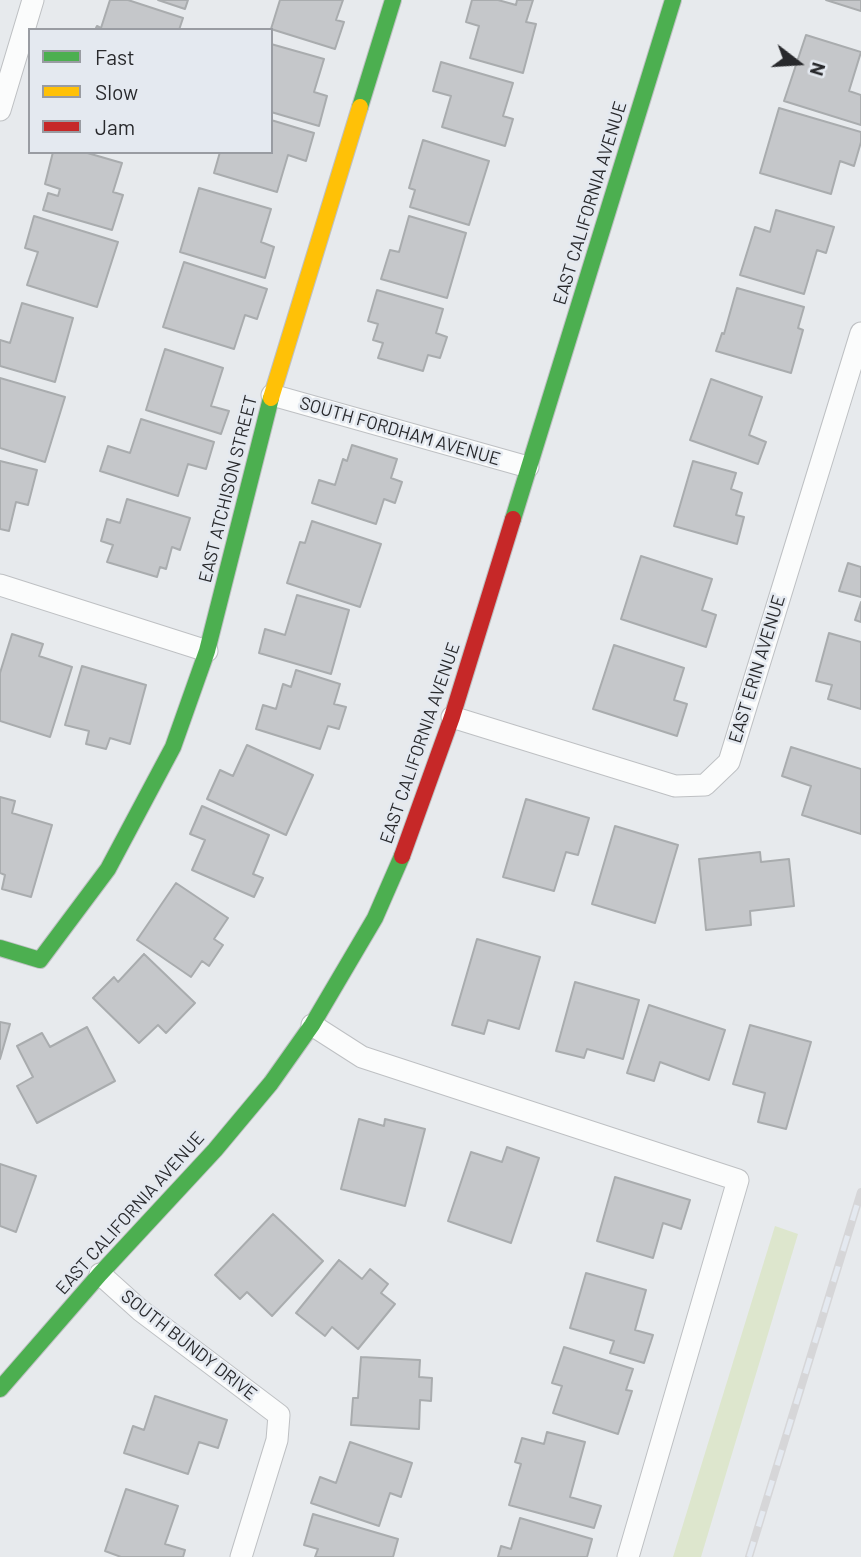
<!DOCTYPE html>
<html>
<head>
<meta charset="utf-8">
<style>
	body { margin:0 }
	#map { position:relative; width:861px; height:1557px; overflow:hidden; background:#e7eaed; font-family:Barlow,sans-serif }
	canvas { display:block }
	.legend { position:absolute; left:28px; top:28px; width:245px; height:126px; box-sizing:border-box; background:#e4e9f0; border:2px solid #999ca2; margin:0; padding:9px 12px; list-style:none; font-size:21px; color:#28292c }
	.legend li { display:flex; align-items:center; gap:14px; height:35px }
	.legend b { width:35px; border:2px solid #999ca2 }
	.north { position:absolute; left:763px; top:28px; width:70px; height:70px; -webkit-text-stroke:5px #e4e9f0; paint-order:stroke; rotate:107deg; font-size:19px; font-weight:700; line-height:28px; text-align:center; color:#28292c }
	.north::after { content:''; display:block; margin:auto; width:24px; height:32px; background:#28292c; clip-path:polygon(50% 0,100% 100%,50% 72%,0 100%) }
</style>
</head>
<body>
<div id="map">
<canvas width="861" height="1557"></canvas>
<ul class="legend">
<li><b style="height:9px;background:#4caf50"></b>Fast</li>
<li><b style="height:9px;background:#ffc107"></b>Slow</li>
<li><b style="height:9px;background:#c62828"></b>Jam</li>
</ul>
<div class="north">N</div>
</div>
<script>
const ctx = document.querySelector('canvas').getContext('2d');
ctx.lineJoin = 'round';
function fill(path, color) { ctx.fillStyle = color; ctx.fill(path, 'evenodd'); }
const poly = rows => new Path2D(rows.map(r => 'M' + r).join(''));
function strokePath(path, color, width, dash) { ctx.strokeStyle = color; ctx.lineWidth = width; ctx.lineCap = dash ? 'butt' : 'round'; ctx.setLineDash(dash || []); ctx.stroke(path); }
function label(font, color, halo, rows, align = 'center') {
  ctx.font = font + ' Barlow,sans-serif'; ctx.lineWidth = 5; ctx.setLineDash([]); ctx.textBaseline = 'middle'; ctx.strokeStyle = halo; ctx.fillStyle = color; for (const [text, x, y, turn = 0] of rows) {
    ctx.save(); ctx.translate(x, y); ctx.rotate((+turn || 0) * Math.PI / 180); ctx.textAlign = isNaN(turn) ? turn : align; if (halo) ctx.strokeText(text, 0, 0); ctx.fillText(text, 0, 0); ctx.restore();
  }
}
const green = poly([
	[775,1226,798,1234,701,1557,673,1557]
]);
const building = poly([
	[110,0,128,0,183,18,179,30,95,30,97,26,101,28,110,0],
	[158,0,188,0,185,9,158,0],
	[280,0,343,0,336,20,344,22,335,49,271,29,280,0],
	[472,0,498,0,516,5,517,0,533,0,526,22,536,24,523,73,470,58,479,26,466,22,472,0],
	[826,0,861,0,861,11,826,0],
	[806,35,861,52,849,91,861,95,861,125,784,101,806,35],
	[271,44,324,59,314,92,327,96,319,126,271,112,271,44],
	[441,62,513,83,503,116,513,119,505,146,442,127,451,96,433,91,441,62],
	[779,108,861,132,861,142,854,166,840,161,831,194,760,173,779,108],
	[271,120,314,133,306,161,288,155,277,192,214,173,220,152,271,152,271,120],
	[423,140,489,161,469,225,410,207,415,190,409,188,423,140],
	[53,152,84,152,122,163,113,192,123,195,112,230,43,210,48,193,58,196,60,189,45,184,53,152],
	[199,188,271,209,261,242,274,247,265,278,180,252,199,188],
	[776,210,834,227,826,253,817,250,804,294,740,275,755,227,770,232,776,210],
	[34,216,118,242,97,307,27,285,38,252,25,248,34,216],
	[409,216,466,233,447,298,381,279,390,250,399,252,409,216],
	[184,262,267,289,257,319,245,315,234,349,163,327,184,262],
	[737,288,804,307,798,328,803,330,791,373,716,351,722,333,724,334,737,288],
	[377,290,443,309,436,333,447,337,440,358,428,355,423,371,378,358,383,343,373,340,378,324,368,321,377,290],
	[22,303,73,318,55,382,0,366,0,340,10,343,22,303],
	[165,349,223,368,211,406,229,411,221,434,146,410,165,349],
	[0,378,65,397,45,462,0,448,0,378],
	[711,379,762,397,749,435,766,442,758,464,690,440,711,379],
	[141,419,214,442,206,469,188,464,178,496,100,471,108,446,130,453,141,419],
	[352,445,397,459,391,478,402,482,395,503,384,499,376,524,312,503,319,480,335,485,343,459,347,461,352,445],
	[0,461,37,470,28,505,16,502,9,531,0,529,0,461],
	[693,461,736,473,731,489,742,493,736,515,744,517,737,544,674,526,693,461],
	[127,499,190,518,180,550,172,547,166,569,160,567,157,577,107,562,113,545,101,541,107,519,120,523,127,499],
	[312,521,381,544,360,607,287,583,300,542,305,543,312,521],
	[641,556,712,579,702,610,716,615,706,647,621,619,641,556],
	[848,563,861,567,861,597,839,591,848,563],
	[297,595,349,610,331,674,259,653,265,629,285,635,297,595],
	[861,602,861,622,855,620,861,602],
	[829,633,861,642,861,709,828,699,832,685,816,681,829,633],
	[12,634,43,644,39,656,72,667,50,737,0,721,0,673,12,634],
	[614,645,684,668,674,700,687,704,677,736,593,709,614,645],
	[82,666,146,685,130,744,110,738,106,749,86,744,89,731,65,725,82,666],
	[296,670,340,684,334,704,346,707,339,729,328,726,320,749,256,729,263,705,276,709,283,684,291,687,296,670],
	[247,745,313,775,286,835,207,799,220,770,233,776,247,745],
	[791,747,861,769,861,834,802,815,811,786,782,776,791,747],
	[0,797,15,801,12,813,52,825,31,897,2,889,5,875,0,873,0,797],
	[526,799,589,818,578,855,566,852,554,891,503,877,526,799],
	[202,806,269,835,253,874,263,878,254,897,192,870,205,840,190,834,202,806],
	[615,826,678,845,655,923,592,904,615,826],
	[760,852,761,862,789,859,794,906,750,911,751,925,706,930,699,859,760,852],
	[176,883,228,918,214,939,223,945,209,966,202,961,191,977,137,940,176,883],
	[477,939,540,957,519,1029,488,1020,484,1034,452,1025,477,939],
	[144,954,195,1003,166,1033,158,1025,139,1043,93,998,114,977,118,982,144,954],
	[575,982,639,1000,623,1059,587,1049,584,1058,556,1051,575,982],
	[649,1005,725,1030,709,1080,660,1062,654,1081,627,1073,649,1005],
	[0,1022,10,1024,0,1059,0,1022],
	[750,1025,811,1042,786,1129,758,1122,765,1093,733,1084,750,1025],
	[87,1027,115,1081,37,1123,17,1086,33,1077,17,1046,42,1033,50,1047,87,1027],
	[359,1119,384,1126,385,1119,425,1129,405,1206,341,1189,359,1119],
	[507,1147,539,1158,511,1243,448,1221,471,1152,502,1162,507,1147],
	[0,1164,36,1176,16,1232,0,1226,0,1164],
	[615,1177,690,1200,681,1229,663,1223,653,1258,597,1241,615,1177],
	[273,1214,323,1261,272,1316,247,1292,240,1299,215,1275,273,1214],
	[339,1260,362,1279,370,1269,388,1284,381,1293,395,1304,358,1349,332,1327,325,1336,296,1313,339,1260],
	[586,1273,646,1290,635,1330,653,1335,644,1363,610,1353,614,1341,570,1328,586,1273],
	[564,1347,633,1369,626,1390,632,1391,618,1434,553,1413,562,1386,552,1383,564,1347],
	[361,1357,420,1360,419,1377,432,1378,431,1401,420,1400,419,1429,351,1425,353,1398,358,1398,361,1357],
	[155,1396,227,1420,218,1448,199,1442,188,1474,124,1453,133,1426,144,1430,155,1396],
	[547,1432,585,1442,570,1497,601,1506,594,1528,509,1505,521,1464,515,1462,522,1438,544,1444,547,1432],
	[350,1442,412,1463,401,1497,390,1493,379,1526,311,1503,320,1477,336,1483,350,1442],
	[126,1489,178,1506,165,1544,185,1550,183,1557,121,1557,105,1551,126,1489],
	[313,1514,398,1539,393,1557,315,1557,318,1549,304,1545,313,1514],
	[520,1518,592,1539,587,1557,498,1557,501,1546,511,1549,520,1518]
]);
const street = poly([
	[0,110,33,0],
	[272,395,528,467],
	[0,585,207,651],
	[452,717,675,786,705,785,729,762,861,333],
	[312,1025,362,1057,738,1180,628,1557],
	[100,1274,140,1310,279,1415,277,1440,241,1557]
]);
const fast = poly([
	[360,107,393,0],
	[513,519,673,0],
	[0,948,40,960,108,869,173,747,207,651,271,398],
	[0,1389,100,1274,215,1150,271,1083,312,1025,375,918,402,856]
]);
const slow = poly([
	[271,398,360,107]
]);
const jam = poly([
	[402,856,452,717,513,519]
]);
const rail = poly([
	[749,1557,861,1192]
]);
const streetNames = [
	["EAST CALIFORNIA AVENUE",590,203,-73],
	["SOUTH FORDHAM AVENUE",400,431,16],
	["EAST ATCHISON STREET",228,489,-76],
	["EAST ERIN AVENUE",757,669,-73],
	["EAST CALIFORNIA AVENUE",420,743,-71],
	["EAST CALIFORNIA AVENUE",130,1213,-48],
	["SOUTH BUNDY DRIVE",189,1345,38]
];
fill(green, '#dde6cd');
fill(building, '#c5c7ca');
strokePath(building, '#a9acae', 2);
strokePath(street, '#bec0c3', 23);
strokePath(fast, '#bec0c3', 18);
strokePath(slow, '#bec0c3', 18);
strokePath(jam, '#bec0c3', 18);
strokePath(street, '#fbfcfc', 21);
strokePath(fast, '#4caf50', 16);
strokePath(slow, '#ffc107', 16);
strokePath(jam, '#c62828', 16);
strokePath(rail, '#d6d6d8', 8);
strokePath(rail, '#e4e9f0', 5, [16]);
label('18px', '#28292c', '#e4e9f0', streetNames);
</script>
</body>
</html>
